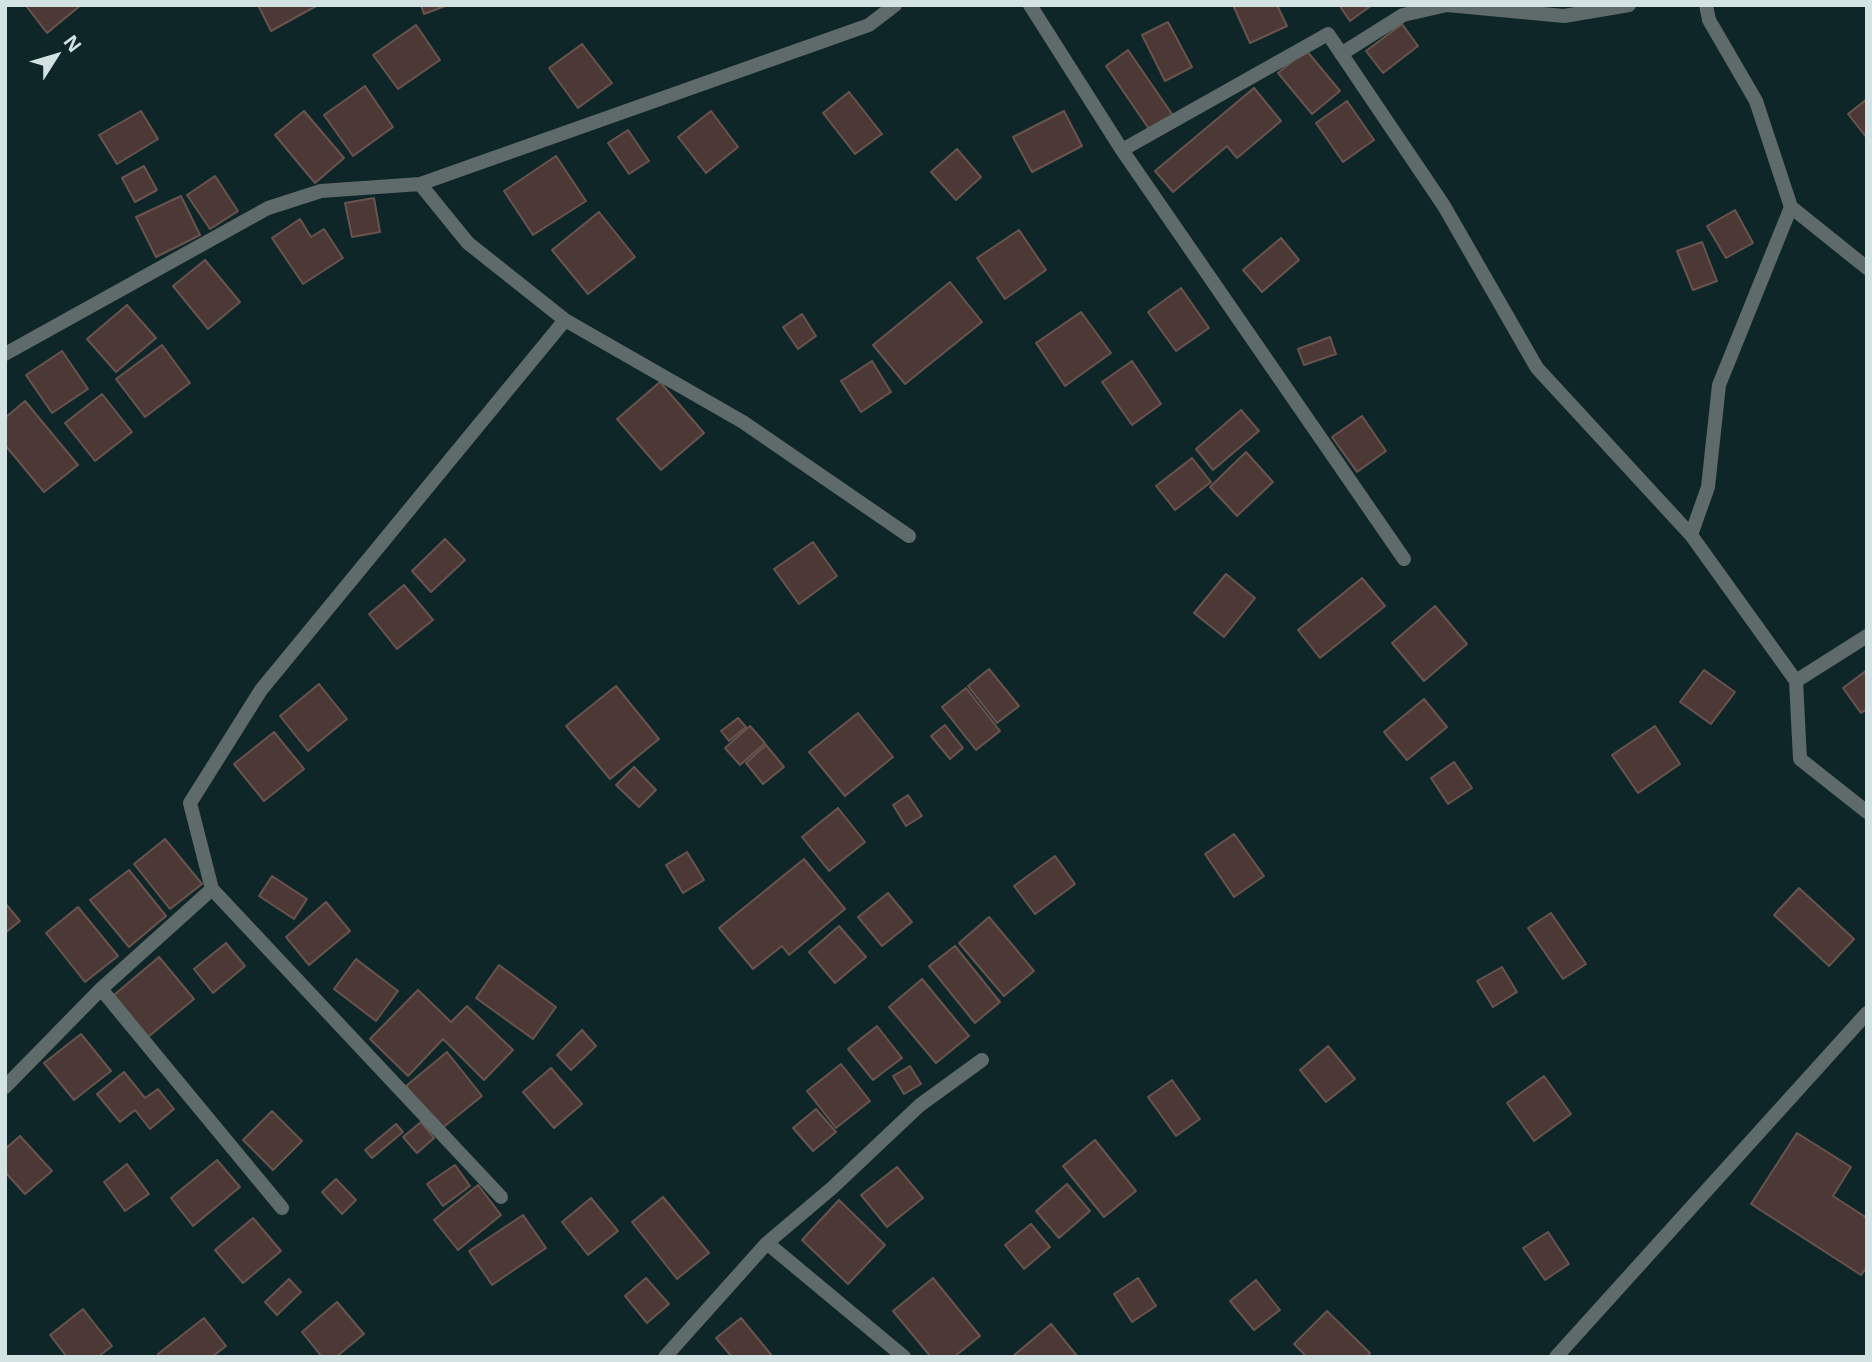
<!DOCTYPE html>
<html>
<head>
<meta charset="utf-8">
<style>
  body { margin:0 }
  #map { position:relative; width:1872px; height:1362px; overflow:hidden; background:#0e2627; font-family:"Noto Sans",sans-serif }
  canvas { display:block }
  .frame { position:absolute; inset:0; border:7px solid #d3e2e2; pointer-events:none }
  .north { position:absolute; left:21px; top:21px; width:70px; height:70px; -webkit-text-stroke:5px #0e2627; paint-order:stroke; rotate:53deg; font-size:19px; font-weight:700; line-height:28px; text-align:center; color:#d3e2e2 }
  .north::after { content:''; display:block; margin:auto; width:24px; height:32px; background:#d3e2e2; clip-path:polygon(50% 0,100% 100%,50% 72%,0 100%) }
</style>
</head>
<body>
<div id="map">
<canvas width="1872" height="1362"></canvas>
<div class="frame"></div>
<div class="north">N</div>
</div>
<script>
const ctx = document.querySelector('canvas').getContext('2d');
ctx.lineJoin = 'round';
function fillPath(path, color) {
  ctx.fillStyle = color;
  ctx.fill(path, 'evenodd');
}
function shape(rows) {
  const path = new Path2D();
  for (const r of rows) {
    path.moveTo(r[0], r[1]);
    for (let i = 2; i < r.length; i += 2) path.lineTo(r[i], r[i + 1]);
  }
  return path;
}
function strokePath(path, color, width, dash) {
  ctx.strokeStyle = color;
  ctx.lineWidth = width;
  ctx.lineCap = dash ? 'butt' : 'round';
  ctx.setLineDash(dash || []);
  ctx.stroke(path);
}
const building = shape([
  [29,5,81,5,47,33,27,7,29,5],
  [258,5,318,5,271,31,258,5],
  [421,5,448,5,424,14,421,5],
  [1233,5,1277,5,1287,26,1250,43,1233,5],
  [1339,5,1372,5,1350,21,1339,5],
  [1168,22,1192,67,1165,81,1142,35,1168,22],
  [1402,24,1418,46,1383,73,1366,51,1402,24],
  [416,25,440,60,398,89,373,55,416,25],
  [582,44,612,83,578,108,549,68,582,44],
  [1128,50,1174,117,1151,132,1106,66,1128,50],
  [1306,50,1340,91,1312,114,1278,73,1306,50],
  [365,86,393,127,353,156,324,115,365,86],
  [1254,88,1281,121,1237,158,1227,146,1173,192,1155,171,1254,88],
  [849,92,882,134,855,154,823,113,849,92],
  [1867,99,1867,138,1848,114,1867,99],
  [1347,101,1374,140,1343,162,1316,123,1347,101],
  [141,111,158,139,117,164,99,135,141,111],
  [304,111,344,158,315,183,275,135,304,111],
  [711,111,738,147,706,173,678,137,711,111],
  [1064,111,1082,146,1032,172,1013,137,1064,111],
  [628,130,649,161,629,174,608,143,628,130],
  [957,149,981,177,956,200,931,172,957,149],
  [556,156,586,201,533,235,504,191,556,156],
  [144,166,157,190,135,202,122,178,144,166],
  [215,176,238,211,210,229,187,195,215,176],
  [181,196,200,235,156,257,136,217,181,196],
  [374,198,380,232,352,237,345,203,374,198],
  [1735,210,1753,243,1726,258,1707,226,1735,210],
  [599,212,635,257,588,294,552,250,599,212],
  [300,219,311,237,324,229,343,258,303,284,272,238,300,219],
  [1019,230,1046,270,1005,299,977,258,1019,230],
  [1281,238,1299,260,1262,292,1243,270,1281,238],
  [1702,242,1717,281,1693,290,1677,251,1702,242],
  [205,260,240,302,208,329,173,286,205,260],
  [950,282,982,322,905,384,873,345,950,282],
  [1181,288,1209,328,1176,351,1148,312,1181,288],
  [127,305,156,338,116,372,87,339,127,305],
  [1081,312,1111,353,1065,386,1036,343,1081,312],
  [802,314,816,336,798,349,783,327,802,314],
  [1330,337,1336,354,1304,365,1298,349,1330,337],
  [162,345,190,383,145,417,116,379,162,345],
  [62,351,88,389,52,413,26,375,62,351],
  [872,361,891,392,861,412,841,381,872,361],
  [1132,361,1161,404,1132,425,1102,382,1132,361],
  [660,382,704,433,661,470,617,419,660,382],
  [102,394,132,432,95,461,65,423,102,394],
  [25,401,78,465,44,492,5,445,5,418,25,401],
  [1241,410,1259,431,1213,470,1196,449,1241,410],
  [1362,416,1386,451,1357,472,1332,437,1362,416],
  [1246,452,1273,482,1237,516,1210,487,1246,452],
  [1192,458,1211,482,1175,510,1156,486,1192,458],
  [445,539,465,560,431,592,412,571,445,539],
  [813,542,837,576,799,604,774,569,813,542],
  [1226,574,1255,598,1224,637,1194,613,1226,574],
  [1362,578,1385,606,1320,658,1298,630,1362,578],
  [404,585,433,620,397,649,369,614,404,585],
  [1435,606,1467,644,1424,681,1392,643,1435,606],
  [989,669,1019,706,997,723,968,686,989,669],
  [1704,670,1735,692,1711,724,1680,702,1704,670],
  [1867,670,1867,709,1861,713,1843,688,1867,670],
  [319,684,347,719,308,751,280,716,319,684],
  [616,686,659,739,610,779,566,726,616,686],
  [966,688,1000,731,976,750,942,707,966,688],
  [1424,699,1447,727,1407,760,1384,732,1424,699],
  [858,713,893,757,845,796,809,752,858,713],
  [738,718,746,727,729,741,721,731,738,718],
  [945,725,963,748,950,759,931,736,945,725],
  [750,726,765,743,740,765,725,748,750,726],
  [1655,726,1680,764,1638,793,1612,755,1655,726],
  [274,732,304,769,264,801,234,764,274,732],
  [766,745,784,767,763,784,746,763,766,745],
  [1454,762,1472,788,1448,804,1431,778,1454,762],
  [634,767,656,790,639,807,616,785,634,767],
  [908,795,922,816,906,826,893,805,908,795],
  [838,808,865,842,829,871,802,837,838,808],
  [1234,834,1264,876,1234,897,1205,854,1234,834],
  [165,839,202,884,170,909,134,864,165,839],
  [687,852,704,880,683,893,666,865,687,852],
  [1055,856,1075,884,1035,914,1014,886,1055,856],
  [804,859,845,909,789,955,782,946,753,969,719,928,804,859],
  [129,870,166,916,129,947,90,900,129,870],
  [272,876,307,899,294,919,259,896,272,876],
  [1799,888,1854,939,1829,966,1774,915,1799,888],
  [888,893,912,922,882,946,858,917,888,893],
  [326,902,350,931,309,965,286,937,326,902],
  [5,903,20,921,5,933,5,903],
  [78,907,118,956,85,982,46,933,78,907],
  [1551,913,1586,964,1563,979,1528,928,1551,913],
  [989,917,1034,971,1004,996,959,943,989,917],
  [839,926,866,957,835,983,809,952,839,926],
  [226,943,245,966,213,993,194,969,226,943],
  [955,946,1000,1002,975,1023,929,966,955,946],
  [159,957,194,999,148,1037,114,995,159,957],
  [356,959,398,991,376,1021,334,989,356,959],
  [499,965,556,1007,533,1039,476,998,499,965],
  [1502,967,1517,992,1493,1007,1477,981,1502,967],
  [922,979,969,1036,936,1063,889,1007,922,979],
  [418,990,451,1022,467,1006,513,1050,484,1080,443,1039,408,1076,370,1039,418,990],
  [877,1026,902,1058,873,1080,848,1049,877,1026],
  [582,1030,596,1046,571,1070,557,1055,582,1030],
  [81,1034,111,1071,74,1100,44,1063,81,1034],
  [1328,1046,1355,1079,1326,1102,1300,1070,1328,1046],
  [447,1052,482,1096,441,1129,406,1086,447,1052],
  [841,1064,870,1101,836,1128,807,1091,841,1064],
  [910,1066,921,1084,904,1094,893,1076,910,1066],
  [551,1068,582,1104,554,1128,523,1092,551,1068],
  [124,1072,145,1098,158,1089,174,1109,150,1129,135,1110,120,1122,97,1094,124,1072],
  [1544,1076,1571,1114,1534,1141,1507,1103,1544,1076],
  [1172,1080,1200,1119,1176,1136,1148,1097,1172,1080],
  [816,1109,836,1132,813,1151,793,1128,816,1109],
  [272,1111,302,1141,273,1170,243,1140,272,1111],
  [421,1122,434,1138,417,1153,403,1137,421,1122],
  [396,1124,403,1132,372,1158,365,1150,396,1124],
  [1797,1133,1851,1167,1833,1196,1867,1218,1867,1267,1861,1275,1751,1204,1797,1133],
  [20,1136,52,1171,25,1194,5,1172,5,1149,20,1136],
  [1095,1140,1136,1191,1104,1217,1063,1166,1095,1140],
  [217,1160,240,1187,193,1226,171,1198,217,1160],
  [127,1164,149,1194,125,1211,104,1182,127,1164],
  [455,1165,470,1186,443,1206,427,1184,455,1165],
  [897,1167,923,1198,887,1227,861,1195,897,1167],
  [336,1179,356,1200,342,1214,322,1192,336,1179],
  [1067,1184,1090,1211,1059,1238,1036,1211,1067,1184],
  [478,1185,501,1215,458,1250,434,1220,478,1185],
  [663,1197,709,1253,677,1279,632,1222,663,1197],
  [591,1198,618,1231,588,1255,562,1222,591,1198],
  [839,1200,885,1245,848,1284,802,1240,839,1200],
  [523,1215,546,1248,492,1285,469,1251,523,1215],
  [253,1218,281,1251,243,1283,215,1250,253,1218],
  [1031,1224,1050,1247,1024,1269,1005,1245,1031,1224],
  [1548,1232,1569,1264,1545,1280,1523,1248,1548,1232],
  [646,1278,669,1304,647,1323,625,1296,646,1278],
  [933,1278,980,1336,954,1357,931,1357,893,1311,933,1278],
  [1138,1278,1156,1306,1132,1322,1114,1294,1138,1278],
  [289,1279,301,1292,277,1315,265,1302,289,1279],
  [1256,1280,1280,1310,1254,1330,1230,1301,1256,1280],
  [337,1302,364,1334,336,1357,322,1357,302,1332,337,1302],
  [83,1309,112,1346,98,1357,67,1357,50,1335,83,1309],
  [1327,1311,1370,1353,1366,1357,1307,1357,1294,1344,1327,1311],
  [204,1318,226,1346,212,1357,160,1357,158,1354,204,1318],
  [741,1318,773,1357,732,1357,716,1338,741,1318],
  [1051,1324,1078,1357,1012,1357,1051,1324]
]);
fillPath(building, '#4c3834');
strokePath(building, '#69534e', 2);
strokePath(shape([
  [1030,5,1122,150,1404,559],
  [1706,5,1709,20,1756,101,1791,207,1867,268],
  [1341,54,1403,15,1447,5,1564,16,1629,5],
  [1122,150,1328,34,1444,206,1537,368,1691,535,1796,681,1800,759,1867,812],
  [420,184,468,243,565,320,743,422,909,536],
  [5,354,268,208,321,191,420,184,869,25,895,5],
  [1691,535,1708,487,1719,385,1791,207],
  [1796,681,1867,636],
  [101,989,282,1208],
  [5,1087,101,989,212,889],
  [501,1197,212,889,190,803,261,690,565,320],
  [767,1243,904,1357],
  [665,1357,767,1243,832,1188,920,1105,982,1060],
  [1556,1357,1867,1013]
]), '#5f6a6a', 14);
</script>
</body>
</html>
